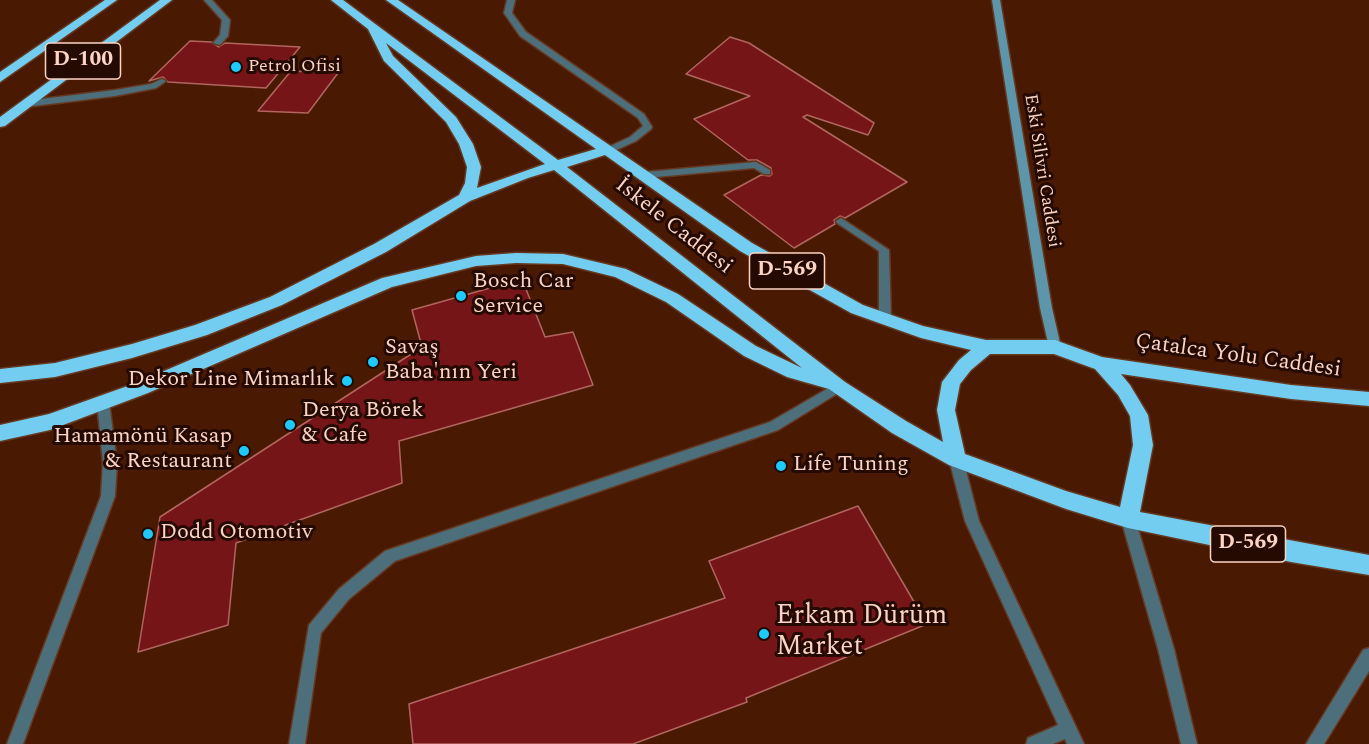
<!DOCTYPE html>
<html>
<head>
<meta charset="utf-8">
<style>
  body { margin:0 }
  canvas { display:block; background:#491a01 }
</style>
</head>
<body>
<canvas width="1369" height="744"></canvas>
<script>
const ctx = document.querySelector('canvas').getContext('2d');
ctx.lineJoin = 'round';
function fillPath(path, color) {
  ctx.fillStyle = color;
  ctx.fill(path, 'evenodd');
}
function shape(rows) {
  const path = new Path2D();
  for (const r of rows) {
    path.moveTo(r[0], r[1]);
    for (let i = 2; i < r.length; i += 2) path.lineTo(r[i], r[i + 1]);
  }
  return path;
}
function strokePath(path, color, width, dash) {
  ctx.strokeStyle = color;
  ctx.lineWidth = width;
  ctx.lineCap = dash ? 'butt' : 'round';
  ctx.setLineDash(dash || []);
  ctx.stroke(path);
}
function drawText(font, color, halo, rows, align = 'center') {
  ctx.font = font + ' Spectral,serif';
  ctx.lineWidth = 6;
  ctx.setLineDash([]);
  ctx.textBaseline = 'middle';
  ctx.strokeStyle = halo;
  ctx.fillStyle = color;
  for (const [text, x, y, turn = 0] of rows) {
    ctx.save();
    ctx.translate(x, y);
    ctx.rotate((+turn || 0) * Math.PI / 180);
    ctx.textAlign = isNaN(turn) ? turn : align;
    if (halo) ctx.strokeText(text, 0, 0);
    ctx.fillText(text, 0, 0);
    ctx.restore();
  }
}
const building = shape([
  [730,37,749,43,874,123,868,135,807,115,803,117,907,182,845,218,840,216,834,220,835,224,794,248,724,195,761,175,770,176,772,174,771,168,757,160,748,160,694,119,750,96,686,74,730,37],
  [190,41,211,42,219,47,225,43,300,47,266,88,168,82,163,77,149,81,190,41],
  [291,71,338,73,308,113,258,111,291,71],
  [522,279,545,337,573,332,593,385,399,441,402,483,236,543,228,625,138,652,160,517,422,347,412,310,522,279],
  [858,506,927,624,746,698,747,702,633,744,413,744,409,704,725,598,709,561,858,506]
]);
fillPath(building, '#761517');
strokePath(building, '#b1655f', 1.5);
const lane = shape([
  [204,0,212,0,230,20,228,36,220,45,213,43,220,35,222,20,204,0],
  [162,79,166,81,156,88,115,96,25,107,21,104,25,101,115,90,151,84,162,79],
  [756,162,770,170,770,174,764,174,754,168,645,178,640,175,645,172,756,162],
  [841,218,889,250,891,320,889,323,881,323,879,320,879,251,837,223,836,221,841,218]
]);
const street = shape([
  [507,0,515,0,512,13,526,32,644,114,652,127,651,129,636,141,612,152,606,152,606,148,630,137,643,126,638,118,520,36,504,13,507,0],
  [839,382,843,384,845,387,843,390,778,430,395,561,349,599,321,633,305,744,289,744,309,625,339,589,385,551,770,422,839,382],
  [103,397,107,398,109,402,117,463,115,496,23,744,7,744,101,496,103,463,97,402,99,398,103,397],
  [956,453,961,455,963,459,979,521,1084,744,1067,744,1065,739,1053,744,1026,744,1028,738,1058,725,965,521,949,459,951,455,956,453],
  [1128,513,1133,515,1135,519,1174,649,1197,744,1181,744,1158,649,1121,519,1123,515,1128,513],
  [1369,648,1369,671,1324,744,1306,744,1363,650,1369,648]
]);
const secondary = shape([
  [992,0,1000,0,1052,308,1061,347,1055,351,1049,347,1040,308,992,0]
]);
const highway = shape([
  [105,0,117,0,0,82,0,72,105,0],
  [160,0,172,0,5,126,0,127,0,117,160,0],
  [331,0,343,0,558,160,596,149,386,0,398,0,752,243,863,305,923,326,986,340,1055,340,1102,357,1291,385,1369,392,1369,406,1291,399,1121,374,1130,385,1148,415,1153,445,1140,512,1369,555,1369,575,1291,562,1128,528,1066,509,949,465,892,433,829,389,787,377,744,356,666,302,615,277,563,264,516,263,476,266,392,287,148,393,50,430,0,441,0,425,49,414,136,383,382,278,476,256,516,253,563,254,626,269,678,294,756,346,802,368,554,170,528,178,470,201,386,252,282,305,207,335,132,358,55,377,0,383,0,369,55,363,132,344,195,325,270,297,374,244,459,195,465,183,467,167,459,144,446,122,384,61,368,29,331,0],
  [386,43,545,164,477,188,481,167,473,144,456,117,393,56,386,43],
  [605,155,740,251,851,313,921,338,971,350,959,360,942,382,937,410,943,442,906,421,845,382,567,167,605,155],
  [990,354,1054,354,1095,369,1118,395,1130,416,1133,445,1120,507,1066,491,965,454,955,410,960,384,971,370,990,354]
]);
strokePath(lane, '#653820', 3);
strokePath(street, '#653820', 3);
strokePath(secondary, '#653820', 3);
strokePath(highway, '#653820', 3);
fillPath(lane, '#4d6f7c');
fillPath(street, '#4d6f7c');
fillPath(secondary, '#5d95ab');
fillPath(highway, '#73cdf0');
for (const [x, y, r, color] of [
  [236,67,6,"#1ec9fd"],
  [461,296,6,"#1ec9fd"],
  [373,362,6,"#1ec9fd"],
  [347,381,6,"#1ec9fd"],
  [290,425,6,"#1ec9fd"],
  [244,451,6,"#1ec9fd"],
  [781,466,6,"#1ec9fd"],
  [148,534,6,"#1ec9fd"],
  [764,634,6,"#1ec9fd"]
]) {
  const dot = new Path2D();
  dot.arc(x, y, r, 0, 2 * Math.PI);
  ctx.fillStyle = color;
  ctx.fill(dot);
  strokePath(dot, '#240a01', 2);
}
drawText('18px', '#fbd4c3', '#240a01', [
  ["Petrol Ofisi",248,67]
], 'left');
drawText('18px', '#fbd4c3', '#240a01', [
  ["Eski Silivri Caddesi",1041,171,81]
]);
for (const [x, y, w] of [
  [83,61,75],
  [787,271,75],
  [1248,544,75]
]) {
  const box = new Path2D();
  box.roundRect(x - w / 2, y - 18, w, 36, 4.5);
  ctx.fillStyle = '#240a01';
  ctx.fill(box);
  strokePath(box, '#fbd4c3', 1.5);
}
drawText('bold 21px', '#fbd4c3', null, [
  ["D-100",83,61],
  ["D-569",787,271],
  ["D-569",1248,544]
]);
drawText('22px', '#fbd4c3', '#240a01', [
  ["İskele Caddesi",673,227,38],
  ["Çatalca Yolu Caddesi",1238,357,8]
]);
drawText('22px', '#fbd4c3', '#240a01', [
  ["Bosch Car",473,283],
  ["Service",473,308],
  ["Savaş",385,349],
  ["Baba'nın Yeri",385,374],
  ["Dekor Line Mimarlık",335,381,"right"],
  ["Derya Börek",302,412],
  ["& Cafe",302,437],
  ["Hamamönü Kasap",232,438,"right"],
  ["& Restaurant",232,463,"right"],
  ["Life Tuning",793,466],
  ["Dodd Otomotiv",160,534]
], 'left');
drawText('27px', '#fbd4c3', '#240a01', [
  ["Erkam Dürüm",776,618],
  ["Market",776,649]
], 'left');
</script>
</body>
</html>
